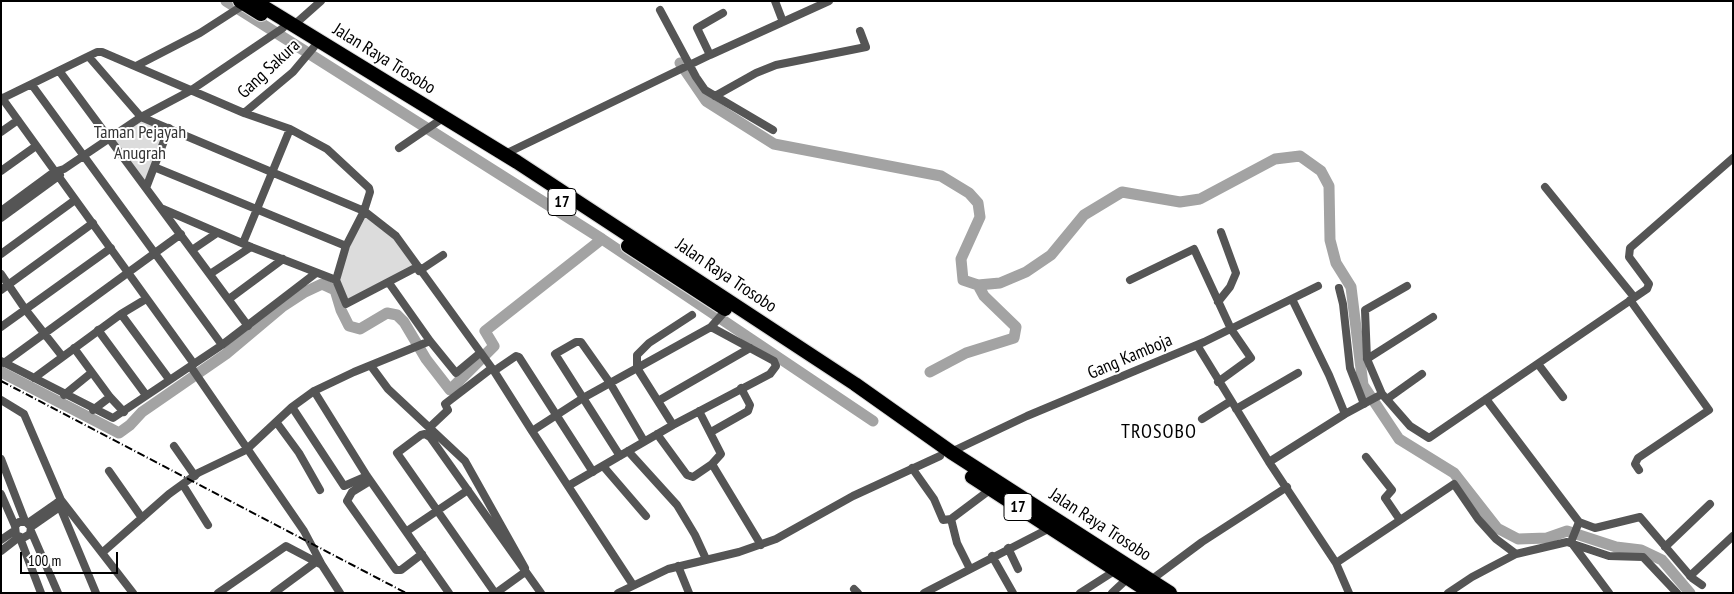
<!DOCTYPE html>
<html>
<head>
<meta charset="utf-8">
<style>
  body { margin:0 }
  #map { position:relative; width:1734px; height:594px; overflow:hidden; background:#fff; font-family:"PT Sans Narrow",sans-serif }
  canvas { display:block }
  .frame { position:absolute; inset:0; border:2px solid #000; pointer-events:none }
  .scale { position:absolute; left:20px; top:552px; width:98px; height:22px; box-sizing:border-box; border:2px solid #000; border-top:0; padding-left:6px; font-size:15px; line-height:18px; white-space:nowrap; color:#000; -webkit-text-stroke:4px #fff; paint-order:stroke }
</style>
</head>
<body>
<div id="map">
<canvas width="1734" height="594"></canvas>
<div class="frame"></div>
<div class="scale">100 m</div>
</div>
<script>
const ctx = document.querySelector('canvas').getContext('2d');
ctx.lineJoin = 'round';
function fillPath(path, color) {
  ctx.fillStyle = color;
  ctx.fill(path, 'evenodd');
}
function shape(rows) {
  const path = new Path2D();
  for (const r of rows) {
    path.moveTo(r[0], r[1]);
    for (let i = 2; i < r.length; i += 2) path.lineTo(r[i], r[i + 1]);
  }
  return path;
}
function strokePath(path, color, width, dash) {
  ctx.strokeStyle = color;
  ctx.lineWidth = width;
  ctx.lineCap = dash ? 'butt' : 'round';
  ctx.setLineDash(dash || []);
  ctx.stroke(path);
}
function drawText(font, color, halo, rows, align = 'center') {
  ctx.font = font + ' "PT Sans Narrow",sans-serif';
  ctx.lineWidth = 4;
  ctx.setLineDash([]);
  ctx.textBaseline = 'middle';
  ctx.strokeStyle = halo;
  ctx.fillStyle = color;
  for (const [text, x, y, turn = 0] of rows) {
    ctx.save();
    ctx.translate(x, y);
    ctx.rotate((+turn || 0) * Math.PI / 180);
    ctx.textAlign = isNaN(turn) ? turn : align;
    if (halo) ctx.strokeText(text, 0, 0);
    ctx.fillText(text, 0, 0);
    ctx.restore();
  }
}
fillPath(shape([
  [141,117,169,128,146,188,110,139],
  [364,213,401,242,416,267,346,303,337,279]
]), '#dcdcdc');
strokePath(shape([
  [226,1,602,239,873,421],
  [680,63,706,101,774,144,941,176,969,193,978,203,980,217,961,259,963,280,978,285,1000,283,1026,272,1051,255,1084,215,1122,192,1180,202,1200,199,1275,159,1300,156,1321,171,1329,186,1330,240,1336,263,1351,287,1363,385,1399,439,1454,473,1497,528,1518,539,1547,538,1567,531,1616,547,1641,550,1662,560,1690,593],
  [1,372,119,433,130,425,142,412,226,354,282,307,305,292,322,284,335,290,341,310,349,326,360,329,387,313,397,315,404,322,426,359,450,390,494,346,485,331,602,239],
  [930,372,966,353,1014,338,1016,327,984,296,978,285]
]), '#a3a3a3', 11);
const highway = shape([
  [240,1,261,14],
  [254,1,517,162,855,384,951,452,1170,593],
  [628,246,725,309],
  [972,477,1151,593]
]);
strokePath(highway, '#dbdbdb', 16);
strokePath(shape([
  [775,1,783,22],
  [660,10,696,77,705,90,773,130],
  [294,25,321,1],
  [710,55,697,28,723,13],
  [89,57,141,117,364,211,396,236,494,371,532,431,583,398,711,327,726,310],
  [136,66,200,33,245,4],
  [60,72,248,326],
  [32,85,222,345],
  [715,96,756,73,776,65,866,47,860,31],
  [2,98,194,364],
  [1,99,97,52,102,52,244,113,290,129,327,149,369,188,370,192,364,211,346,246,336,280,346,304,417,267],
  [244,113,293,72,314,47],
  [1,132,18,120],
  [399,148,443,118],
  [505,154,710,55,829,1],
  [154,167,346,246],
  [1,171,36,146],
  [1545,187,1634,297],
  [146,188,169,128],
  [163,209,251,247,336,280],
  [1,211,54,172,64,169,141,117,190,91,283,28],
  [1,218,60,175],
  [243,243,290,129],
  [192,250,217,233],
  [1,254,75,200],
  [419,271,443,255],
  [1,274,25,309,62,356],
  [210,274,251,247],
  [1130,280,1194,249,1231,329,1251,358,1218,382],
  [389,283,430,341,456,373,480,353],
  [1407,286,1365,310,1367,359,1382,394,1410,426,1429,438,1647,289,1649,284,1629,257,1630,248,1733,158],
  [1339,288,1343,304,1350,368,1364,404],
  [1,290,93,223],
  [229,299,283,259],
  [1292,299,1329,375,1345,414],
  [1630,300,1709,410,1638,458,1635,464,1639,470],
  [1218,302,1230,287,1236,273,1221,232],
  [121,314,169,379],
  [1,327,111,248],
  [98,330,146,395],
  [1197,345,1269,462,1336,563,1349,593],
  [74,348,110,397,124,412],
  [1367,359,1433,317],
  [1,361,113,418,222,345,316,273],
  [4,363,181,234],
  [1538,364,1563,397],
  [371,366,388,389,465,461,525,568],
  [191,367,304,531,322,565],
  [494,371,516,356,519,357,593,472],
  [34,378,121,314,146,299],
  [314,391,367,476,449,593],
  [64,395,91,373],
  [1387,399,1422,374],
  [1486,399,1579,522,1595,528,1640,517,1692,578,1702,585],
  [1,400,24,414,61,500,133,593],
  [658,401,750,348],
  [292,407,344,486,367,476],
  [1236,409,1298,373],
  [93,410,110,397],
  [1202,419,1231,401],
  [277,423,299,453,320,490],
  [673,425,637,368,637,355,649,343,692,315],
  [430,427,448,410,445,404,492,368],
  [532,431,568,486,673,425,770,374,776,366,774,361,711,327],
  [711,432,748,411,750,405,741,388],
  [657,434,687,475,693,477,712,464,721,454,699,411],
  [174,446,195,476],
  [628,451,677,505,695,535,706,559],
  [951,452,1027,416,1204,342,1318,286],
  [620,456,555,354,576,342,581,342,610,383,644,441],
  [1366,457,1392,490,1385,498,1400,520],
  [1,459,25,521],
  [1269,462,1345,414,1382,394],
  [712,464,761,545],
  [603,466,646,516],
  [912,468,934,499,943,520,951,519],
  [109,471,142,518],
  [370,481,352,492,347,501,396,570,401,570,422,554],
  [183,485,208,525],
  [568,486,633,585],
  [1,494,15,526,16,535,23,538,30,534,31,527,26,522,19,522,15,526],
  [58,502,96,593],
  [1579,522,1571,542,1609,593],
  [28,523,61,500],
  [31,527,64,504],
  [31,531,58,593],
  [407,531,468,490],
  [20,538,41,593],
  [1,540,14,531],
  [1665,547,1710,504],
  [1008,548,1018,569],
  [1,551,19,537],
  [103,552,169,494,198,473,246,450,292,407,314,391,354,372,430,341],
  [992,556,1013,593],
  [1336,563,1454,484,1478,519,1496,539,1516,554],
  [678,566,689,593],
  [970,569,957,543,951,519,991,489],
  [1690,576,1733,536],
  [1151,580,1202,542,1287,487],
  [854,589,858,593],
  [218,593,286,546,322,565,340,593],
  [274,593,316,562],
  [495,593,397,453,421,435,425,434,430,437,541,593],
  [496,593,525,572],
  [618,593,668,569,739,552,776,539,853,496,940,456],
  [924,593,1050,528],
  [1080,593,1116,570],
  [1112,593,1128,578],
  [1448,593,1472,577,1516,554,1567,542,1609,556,1643,557,1677,593]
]), '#555', 8);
strokePath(highway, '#000', 14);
strokePath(shape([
  [1,381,406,593]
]), '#000', 2, [8, 2.5, 1, 2.5]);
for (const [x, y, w] of [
  [562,202,28],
  [1018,507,28]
]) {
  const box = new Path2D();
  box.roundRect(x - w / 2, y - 13.5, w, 27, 4);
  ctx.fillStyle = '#fff';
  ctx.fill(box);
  strokePath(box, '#000', 1);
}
drawText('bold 16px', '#000', null, [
  ["17",562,202],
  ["17",1018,507]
]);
drawText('18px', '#000', '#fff', [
  ["Jalan Raya Trosobo",384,59,32],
  ["Gang Sakura",269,69,-43],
  ["Jalan Raya Trosobo",726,276,34],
  ["Gang Kamboja",1130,357,-23],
  ["Jalan Raya Trosobo",1100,525,33]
]);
drawText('18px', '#333', '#fff', [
  ["Taman Pejayah",140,133],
  ["Anugrah",140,154]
]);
ctx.letterSpacing = '1px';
drawText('20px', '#000', '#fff', [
  ["TROSOBO",1159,432]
]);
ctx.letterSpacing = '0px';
</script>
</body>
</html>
